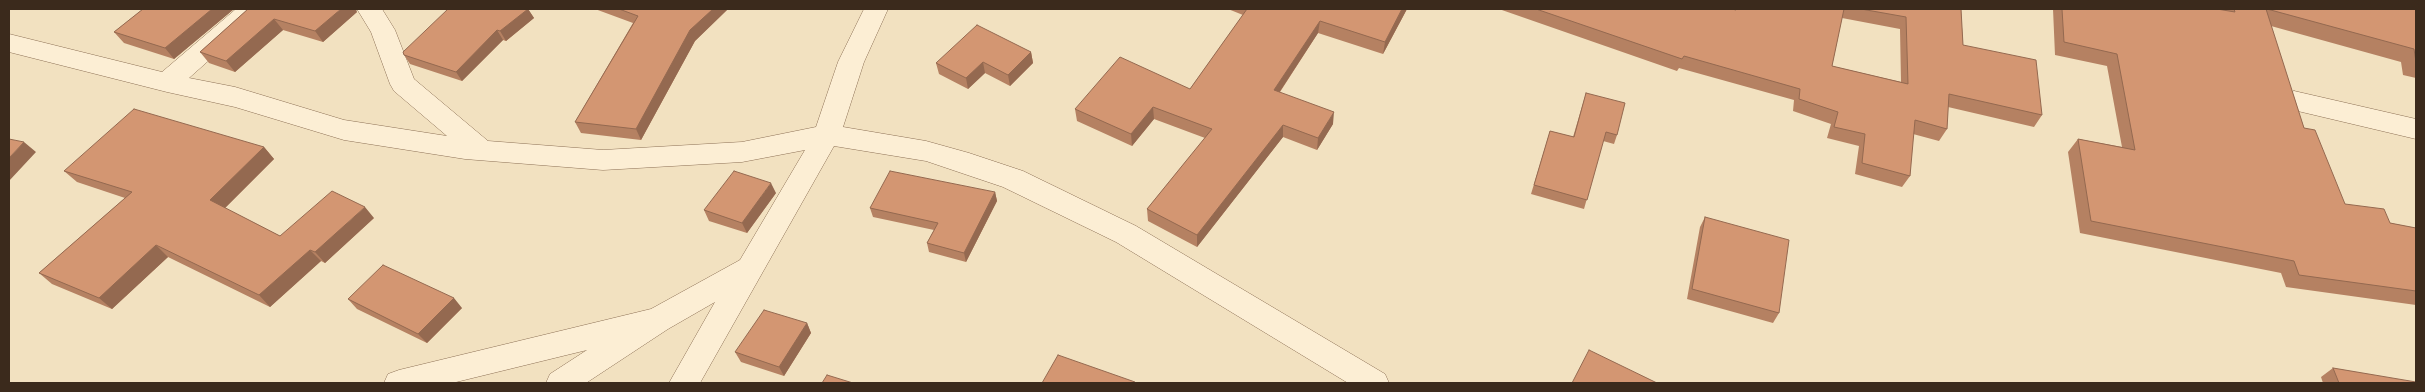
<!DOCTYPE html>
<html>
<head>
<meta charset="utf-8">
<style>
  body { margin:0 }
  #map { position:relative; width:2425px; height:392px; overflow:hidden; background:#f2e1c0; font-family:"Zilla Slab",serif }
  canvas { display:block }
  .frame { position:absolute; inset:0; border:10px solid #3b2a1c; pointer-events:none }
</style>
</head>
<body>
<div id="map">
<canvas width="2425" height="392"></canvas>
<div class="frame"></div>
</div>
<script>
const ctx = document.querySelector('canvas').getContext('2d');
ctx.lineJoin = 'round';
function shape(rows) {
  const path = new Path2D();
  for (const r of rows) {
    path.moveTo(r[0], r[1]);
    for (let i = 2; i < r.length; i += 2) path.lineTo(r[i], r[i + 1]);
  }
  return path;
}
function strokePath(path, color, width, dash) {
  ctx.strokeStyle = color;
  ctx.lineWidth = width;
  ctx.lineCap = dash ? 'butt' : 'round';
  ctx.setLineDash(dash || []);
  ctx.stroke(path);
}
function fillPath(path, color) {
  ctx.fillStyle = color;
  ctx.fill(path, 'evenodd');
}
const minor = shape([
  [236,9,263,9,260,15,189,78,235,87,344,120,447,136,394,91,390,84,371,32,357,9,382,9,395,30,414,79,488,141,603,150,742,142,816,127,838,62,864,9,888,9,864,62,843,127,926,141,969,153,1023,171,1136,226,1385,374,1389,383,1348,383,1116,242,1003,187,926,161,834,146,700,383,669,383,715,302,668,329,586,383,546,383,550,374,587,350,452,383,384,383,388,374,399,370,651,309,740,260,805,150,742,162,603,170,465,159,344,140,235,107,167,92,9,52,9,34,162,72,236,9],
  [2294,91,2416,119,2416,139,2285,108,2281,101,2285,94,2294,91]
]);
strokePath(minor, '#8d7156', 1);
fillPath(minor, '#fceed4');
fillPath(shape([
  [143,9,234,9,174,59,124,43,114,32],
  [248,9,357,12,323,42,283,30,235,72,209,63,200,52],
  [528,9,534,18,506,41,503,40,462,81,410,64,404,55],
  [595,9,728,9,695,41,641,140,581,133,575,122,633,23],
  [1228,9,1407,9,1383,54,1318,33,1280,92,1333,124,1317,150,1283,137,1197,247,1148,221,1147,209,1205,138,1154,119,1132,146,1077,121,1075,109,1190,89,1243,15],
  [1499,9,1961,9,1963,45,2042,115,2034,127,1948,107,1947,129,1939,141,1913,134,1910,176,1902,187,1855,174,1859,146,1827,138,1831,124,1793,111,1794,100,1679,68,1677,71],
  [1842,18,1900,29,1901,82,1832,66],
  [2053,9,2416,9,2416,78,2403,75,2401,62,2271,26,2304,128,2345,204,2390,223,2416,228,2416,305,2286,287,2281,273,2080,233,2068,152,2078,139,2122,147,2107,66,2055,55],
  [1031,52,1033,63,1010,86,985,73,968,89,939,74,936,63],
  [1586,93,1617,135,1614,144,1603,141,1584,209,1531,194,1550,131,1573,137],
  [264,147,274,159,225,208,280,236,374,218,325,263,321,261,270,307,168,257,112,309,52,284,39,273,125,198,77,182,64,171],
  [995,192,997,201,966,262,929,252,927,243,934,230,873,217,870,208],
  [776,193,747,233,709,221,704,210],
  [1705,217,1779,313,1773,323,1687,299,1700,227],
  [348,299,462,308,427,343,357,309],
  [807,323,811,333,784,376,741,362,735,352],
  [2333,368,2416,383,2323,383,2321,377]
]), '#b58162');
fillPath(shape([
  [212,9,234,9,174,59,165,48],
  [341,9,356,9,357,12,323,42,315,31],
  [528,9,534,18,506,41,500,31],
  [713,9,728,9,695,41,641,140,636,129,690,30],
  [1402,9,1407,9,1383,54,1385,42],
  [274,19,283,30,235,72,226,61],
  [1320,21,1318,33,1273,102,1274,90],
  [497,30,503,40,462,81,456,72],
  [1031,52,1033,63,1010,86,1008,75],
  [983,62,985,73,968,89,966,78],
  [1153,107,1154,119,1132,146,1131,134],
  [1334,112,1333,124,1317,150,1318,138],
  [1283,125,1283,137,1197,247,1197,235],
  [24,142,36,152,9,181,9,158],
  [264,147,274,159,221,212,210,200],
  [771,183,776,193,747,233,742,223],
  [995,192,997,201,966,262,964,253],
  [365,207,374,218,325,263,315,252],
  [156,245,168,257,112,309,99,298],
  [310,250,321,261,270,307,259,295],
  [454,298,462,308,427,343,418,334],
  [807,323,811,333,784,376,779,367]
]), '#946950');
const building = shape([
  [143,9,212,9,165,48,114,32,143,9],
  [248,9,341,9,315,31,274,19,226,61,200,52,248,9],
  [448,9,528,9,500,31,497,30,456,72,404,55,403,52,448,9],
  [619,9,713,9,690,30,636,129,575,122,638,16,619,9],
  [1247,9,1402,9,1385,42,1320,21,1274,90,1334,112,1318,138,1283,125,1197,235,1147,209,1212,129,1153,107,1131,134,1075,109,1120,57,1190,89,1247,9],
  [1536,9,1732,9,1736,10,1736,9,1844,9,1832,66,1908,84,1906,17,1861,9,1961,9,1963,45,2036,60,2042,115,1949,94,1947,129,1915,120,1910,176,1862,163,1865,134,1834,127,1838,112,1799,99,1800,89,1684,56,1682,59,1536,9],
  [2062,9,2217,9,2235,12,2234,9,2266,9,2304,128,2315,130,2345,204,2384,209,2390,223,2416,228,2416,291,2299,275,2294,261,2091,221,2078,139,2135,150,2117,54,2064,42,2062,9],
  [2267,9,2416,9,2416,62,2414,49,2267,9],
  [977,25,1031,52,1008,75,983,62,966,78,936,63,977,25],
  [1586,93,1625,103,1617,135,1606,132,1587,200,1534,185,1550,131,1574,137,1586,93],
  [134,109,264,147,210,200,280,236,332,191,365,207,315,252,310,250,259,295,156,245,99,298,39,273,132,192,64,171,134,109],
  [9,139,24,142,9,158,9,139],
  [734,171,771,183,742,223,704,210,734,171],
  [890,171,995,192,964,253,927,243,938,223,870,208,890,171],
  [1705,217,1789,240,1779,313,1692,289,1705,217],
  [383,265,454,298,418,334,348,299,383,265],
  [764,310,807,323,779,367,735,352,764,310],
  [1589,350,1657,383,1572,383,1589,350],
  [1058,355,1135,382,1134,383,1042,383,1058,355],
  [2333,368,2416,382,2416,383,2339,383,2333,368],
  [827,375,853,383,822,383,827,375]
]);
fillPath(building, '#d39672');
strokePath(building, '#946950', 1);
</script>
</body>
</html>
